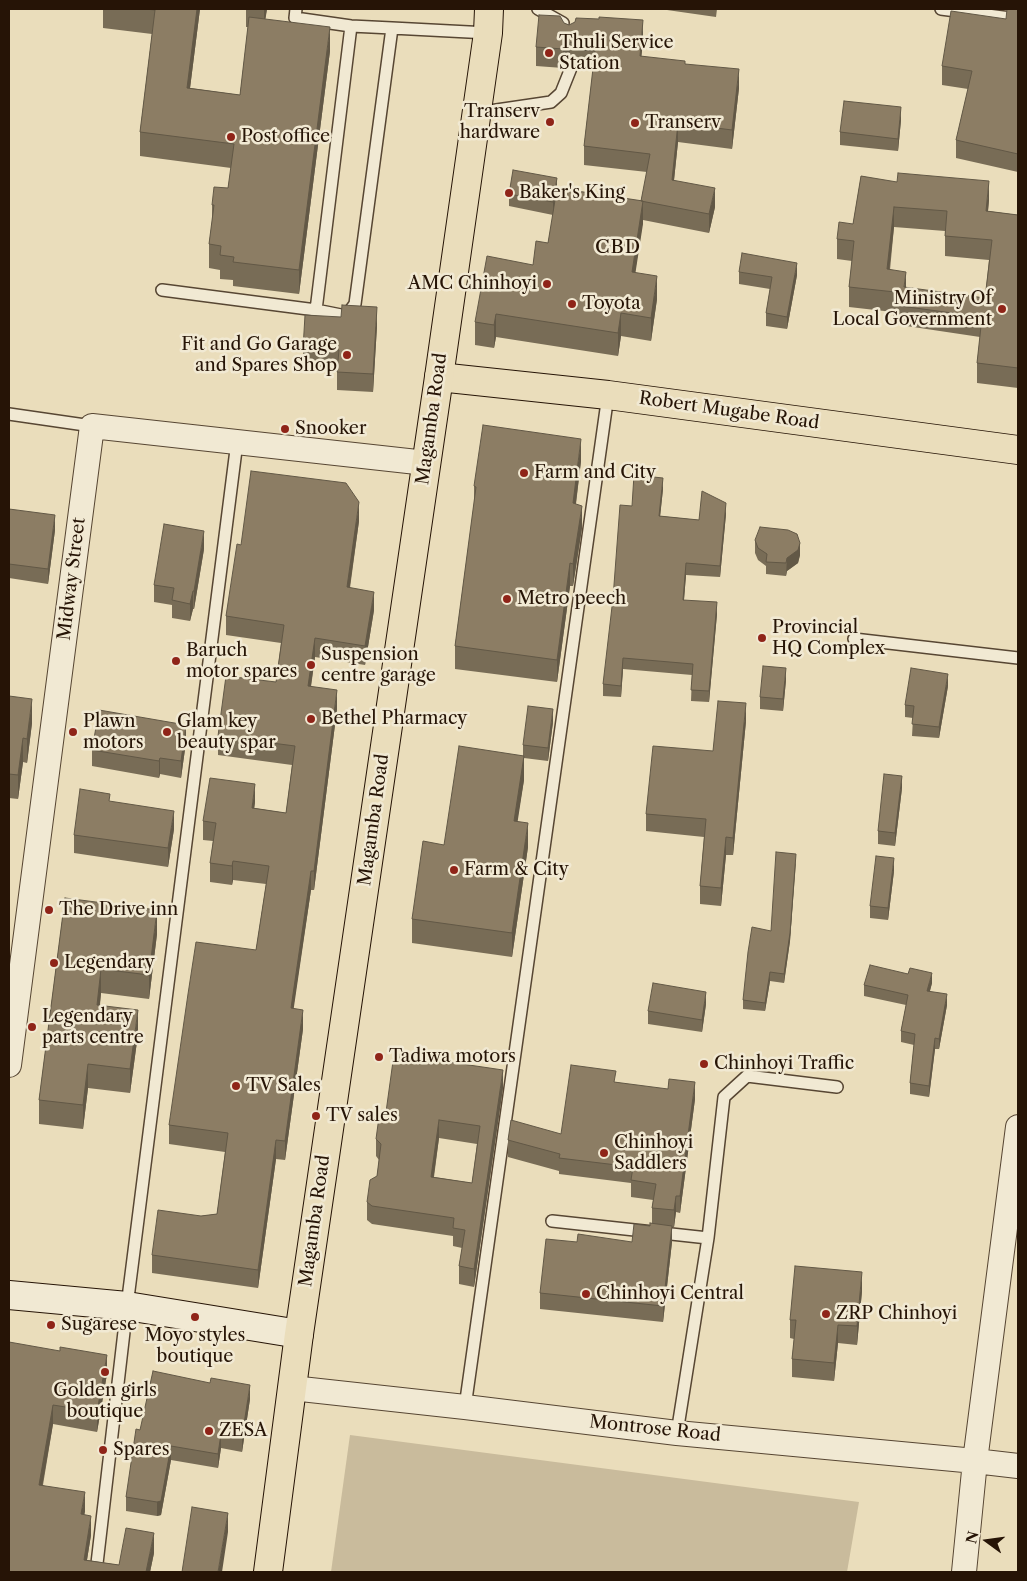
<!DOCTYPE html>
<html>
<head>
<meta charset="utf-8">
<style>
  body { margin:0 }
  #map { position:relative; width:1027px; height:1581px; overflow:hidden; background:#eaddbb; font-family:"Libre Caslon Text",serif }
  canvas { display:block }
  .frame { position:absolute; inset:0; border:10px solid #261406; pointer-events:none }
  .north { position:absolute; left:962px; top:1516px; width:50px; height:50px; -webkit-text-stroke:4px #f1e9d3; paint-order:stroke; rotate:284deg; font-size:14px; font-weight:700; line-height:20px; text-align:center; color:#261406 }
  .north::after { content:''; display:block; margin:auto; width:18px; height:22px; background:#261406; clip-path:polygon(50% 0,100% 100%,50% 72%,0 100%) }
</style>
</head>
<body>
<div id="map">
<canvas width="1027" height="1581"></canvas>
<div class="frame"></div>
<div class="north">N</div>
</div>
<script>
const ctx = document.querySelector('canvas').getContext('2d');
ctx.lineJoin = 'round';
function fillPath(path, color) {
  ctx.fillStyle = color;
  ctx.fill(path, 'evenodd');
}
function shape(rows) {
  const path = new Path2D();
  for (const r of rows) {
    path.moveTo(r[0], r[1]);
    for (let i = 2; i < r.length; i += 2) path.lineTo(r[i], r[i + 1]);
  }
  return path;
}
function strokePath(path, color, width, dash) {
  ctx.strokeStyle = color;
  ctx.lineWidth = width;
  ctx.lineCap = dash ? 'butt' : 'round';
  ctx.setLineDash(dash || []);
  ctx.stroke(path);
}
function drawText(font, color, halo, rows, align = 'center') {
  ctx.font = font + ' "Libre Caslon Text",serif';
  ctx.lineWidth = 5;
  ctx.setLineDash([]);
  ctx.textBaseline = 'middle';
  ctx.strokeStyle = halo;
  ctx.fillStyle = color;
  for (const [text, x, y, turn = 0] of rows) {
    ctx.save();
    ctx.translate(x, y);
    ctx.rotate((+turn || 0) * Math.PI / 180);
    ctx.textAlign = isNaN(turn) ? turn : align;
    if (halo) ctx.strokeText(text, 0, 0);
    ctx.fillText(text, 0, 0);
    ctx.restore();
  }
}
fillPath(shape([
  [350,1435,859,1502,847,1572,331,1572]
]), '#c9bb9c');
const lane = shape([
  [296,9,295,18,351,26,392,28],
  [538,9,563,23],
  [941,9,1018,19],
  [476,113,551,102,561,93,571,68],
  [162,290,316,310,346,316,355,304,392,28,488,33],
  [316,310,351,26],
  [9,414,92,426],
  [854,639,1018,658],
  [552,1221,708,1238],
  [465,1407,608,395],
  [677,1433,708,1238,724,1097,747,1076,837,1087],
  [96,1572,127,1306,237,442]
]);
const street = shape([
  [9,1065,92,426,426,463],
  [292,1388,465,1407,677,1433,975,1461,1018,1466],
  [964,1572,975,1461,1018,1127]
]);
const secondary = shape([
  [9,1295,127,1306,299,1334]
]);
const primary = shape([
  [439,377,608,395,1018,450]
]);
const highway = shape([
  [268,1572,299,1334,439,377,488,33,489,9]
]);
strokePath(lane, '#574633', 14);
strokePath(street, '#574633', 26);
strokePath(secondary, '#261406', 30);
strokePath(primary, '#261406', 30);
strokePath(highway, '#261406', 30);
strokePath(lane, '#f1e9d3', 11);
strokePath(street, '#f1e9d3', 24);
strokePath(secondary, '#f1e9d3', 28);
strokePath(primary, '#eaddbb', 28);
strokePath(highway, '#eaddbb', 28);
fillPath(shape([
  [103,9,200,9,190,88,240,95,248,27,246,27,246,9,267,9,265,19,330,51,299,294,233,286,233,280,220,279,220,270,209,268,209,244,212,222,212,205,228,188,231,168,140,156,140,132,152,34,103,28],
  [660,9,717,9,716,17],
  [1018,9,1018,172,956,158,956,140,968,89,942,85,942,66,1006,19],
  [564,23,569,25,643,39,641,56,685,64,739,88,732,149,678,142,674,180,715,207,709,233,643,220,635,272,657,299,651,341,621,336,618,356,496,337,494,348,475,345,475,322,533,265,548,243,553,215,509,206,509,194,557,188,641,201,647,172,584,165,584,146,593,70,578,69,577,63,570,61,566,62,563,68,536,66,536,47],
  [901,120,898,151,840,145,840,132],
  [861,176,989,200,988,211,1018,215,1018,388,977,383,977,363,980,337,893,324,893,312,849,307,849,287,852,261,837,259,837,239,853,224],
  [894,227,945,231,945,256,989,260,985,298,906,288,890,270],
  [739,272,797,275,787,329,766,326,766,313,770,289,739,284],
  [377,326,373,392,337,390,337,369,303,367,303,349],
  [581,461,576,504,582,528,573,586,570,586,557,682,455,669,455,646,474,504,474,486],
  [663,489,660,516,699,520,726,514,720,577,686,575,684,600,717,614,709,702,691,701,692,675,623,669,621,697,603,696,603,684,632,506],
  [9,509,55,530,48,584,9,578],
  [359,521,350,588,374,610,365,665,315,657,311,687,337,709,314,890,311,890,293,1009,303,1029,285,1160,276,1159,258,1288,152,1273,152,1255,201,1216,217,1214,225,1152,169,1144,169,1125,256,950,266,884,233,880,232,885,210,882,210,863,213,841,203,840,203,821,255,802,254,808,286,813,292,765,218,755,218,736,276,682,281,643,226,635,226,616,241,545],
  [755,540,800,555,798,563,787,571,786,576,766,574,766,566,758,560,755,553],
  [204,549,194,609,193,609,190,621,172,618,172,605,154,602,154,585],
  [786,680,783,711,760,709,760,697],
  [948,686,939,738,912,736,913,718,905,717,905,705],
  [9,696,32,723,27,763,23,762,18,799,9,798],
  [746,721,733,855,726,855,721,906,700,904,700,886,704,837,646,831,646,814],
  [553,722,548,761,524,758,524,780,517,821,528,847,512,957,412,943,412,919,444,845,523,756,523,745],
  [186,742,181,778,160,774,159,778,92,766,92,750],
  [902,788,895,846,878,844,878,831],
  [110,802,174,829,168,867,74,853,74,835],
  [796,862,790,941,784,983,770,981,765,1011,743,1009,743,1000,771,931],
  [894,871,888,920,870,918,870,906],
  [65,898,157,934,149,999,101,993,100,1005,138,1034,130,1093,88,1088,83,1129,39,1124,39,1100],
  [932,983,930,991,947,1005,939,1049,935,1049,929,1097,910,1094,910,1083,914,1045,901,1042,901,1031,906,1005,864,996,864,985],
  [706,1004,702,1032,648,1024,648,1011],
  [616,1082,695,1099,680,1213,676,1212,674,1227,672,1227,672,1242,663,1322,540,1309,540,1293,577,1242,632,1242,652,1223,652,1208,653,1200,631,1197,631,1183,559,1174,559,1171,508,1157,508,1140,561,1134],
  [503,1088,474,1287,459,1284,459,1266,462,1248,453,1246,453,1236,372,1224,367,1220,367,1202,377,1176,379,1160,376,1156,376,1139],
  [439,1138,477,1144,472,1183,434,1177],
  [862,1291,857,1345,838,1343,834,1381,792,1377,792,1359,794,1339,790,1338,790,1320],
  [9,1342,107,1374,97,1432,53,1424,43,1485,85,1511,84,1515,91,1535,87,1560,119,1565,154,1553,150,1572,9,1572],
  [250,1399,242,1452,221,1448,218,1468,171,1460,161,1515,157,1516,126,1511,126,1497,140,1430]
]), '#786c56');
fillPath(shape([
  [197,9,200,9,187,112,187,88],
  [264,9,267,9,264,29],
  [643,20,643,39,640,75,640,56],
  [330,27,330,51,299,294,299,270],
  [570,42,570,61,566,62,563,68,563,49,566,44],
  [739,69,739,88,732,149,732,130],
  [901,107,901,120,898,151,898,139],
  [678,123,678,142,672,199,672,180],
  [557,178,557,190,553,215,553,202],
  [989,181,989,200,986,231,986,211],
  [715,188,715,207,709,233,709,214],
  [643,201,643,224,632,295,632,272],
  [894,207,894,227,887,289,887,269],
  [797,263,797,275,787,329,787,317],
  [906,272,906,292,904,307,904,287],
  [657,276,657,299,651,341,651,318],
  [377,307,377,326,373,392,373,374],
  [621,313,621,336,618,356,618,333],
  [496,314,496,337,494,348,494,325],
  [581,439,581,461,573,526,573,503],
  [663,478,663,489,659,527,659,516],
  [359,502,359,521,347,606,347,587],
  [726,503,726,514,720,577,720,566],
  [582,506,582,528,573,586,573,564],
  [55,515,55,530,48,584,48,569],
  [204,531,204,549,194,609,194,591],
  [800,543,800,555,798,563,787,571,786,576,787,558],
  [570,563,570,586,557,682,557,660],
  [686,563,686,575,683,611,683,600],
  [193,591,193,609,190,621,190,604],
  [374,592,374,610,365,665,365,646],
  [717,602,717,614,709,702,709,691],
  [315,638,315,657,308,705,308,686],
  [623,658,623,669,621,697,621,686],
  [786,668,786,680,783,711,783,699],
  [948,674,948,686,939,738,939,727],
  [337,690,337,709,314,890,314,871],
  [32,699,32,723,27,763,27,739],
  [746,703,746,721,733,855,733,838],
  [553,709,553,722,548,761,548,748],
  [186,725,186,742,181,778,181,761],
  [23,738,23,762,18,799,18,775],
  [524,756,524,780,514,845,514,821],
  [160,758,160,774,159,778,159,761],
  [902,776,902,788,895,846,895,833],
  [255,784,255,802,252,827,252,808],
  [174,811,174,829,168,867,168,848],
  [528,823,528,847,512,957,512,933],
  [726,837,726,855,721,906,721,888],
  [796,854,790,941,784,983,784,974],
  [894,858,894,871,888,920,888,908],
  [233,861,233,880,232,885,232,866],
  [311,871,311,890,291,1027,291,1008],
  [157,910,157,934,149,999,149,975],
  [101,969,101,993,97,1029,97,1005],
  [770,972,770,981,765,1011,765,1003],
  [932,973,932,983,927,1001,927,991],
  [706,992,706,1004,702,1032,702,1020],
  [947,994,947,1005,939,1049,939,1039],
  [138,1010,138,1034,130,1093,130,1069],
  [303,1010,303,1029,285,1160,285,1141],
  [935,1038,935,1049,929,1097,929,1086],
  [88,1064,88,1088,83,1129,83,1105],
  [503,1070,503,1088,474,1287,474,1269],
  [695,1082,695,1099,680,1213,680,1196],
  [439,1120,439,1138,431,1195,431,1177],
  [276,1140,276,1159,258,1288,258,1270],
  [676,1196,676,1212,674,1227,674,1210],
  [672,1226,672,1242,663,1322,663,1306],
  [862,1272,862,1291,857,1345,857,1326],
  [838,1325,838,1343,834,1381,834,1363],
  [107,1355,107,1374,97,1432,97,1412],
  [250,1385,250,1399,242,1452,242,1437],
  [53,1405,53,1424,39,1504,39,1485],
  [221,1434,221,1448,218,1468,218,1454],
  [171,1446,171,1460,161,1515,157,1516,157,1502],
  [85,1492,85,1511,81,1534,81,1514],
  [228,1513,228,1532,222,1572,218,1572],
  [91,1516,91,1535,85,1572,84,1560],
  [154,1533,154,1553,150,1572,146,1572]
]), '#625846');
const building = shape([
  [145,9,197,9,187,88,240,95,249,17,330,27,299,270,233,262,234,257,220,255,221,246,209,244,214,205,212,205,214,187,228,188,234,144,140,132,155,10,145,9],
  [1007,9,1018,9,1018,154,956,140,972,71,942,66,951,11,1006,19,1007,9],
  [539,15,560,16,564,23,569,25,575,22,576,18,599,19,599,17,643,20,640,56,685,61,685,64,739,69,732,130,678,123,672,180,715,188,709,214,641,201,650,154,584,146,595,51,578,50,577,44,570,42,566,44,563,49,536,47,539,15],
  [844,101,901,107,898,139,840,132,844,101],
  [513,170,557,178,553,202,509,194,513,170],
  [898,173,989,181,986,211,1018,215,1018,368,977,363,982,317,893,305,895,292,849,287,854,241,837,239,839,222,853,224,861,176,897,182,898,173],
  [894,207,947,211,945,236,992,240,985,298,904,287,906,272,887,269,894,207],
  [557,188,643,201,632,272,657,276,651,318,621,313,618,333,496,314,494,325,475,322,487,256,533,265,536,241,548,243,557,188],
  [742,253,797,263,787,317,766,313,772,277,739,272,742,253],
  [342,305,377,307,373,374,337,372,339,350,303,349,305,315,341,317,342,305],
  [483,425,581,439,573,503,582,506,573,564,570,563,557,660,455,646,476,487,474,486,483,425],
  [251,471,346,483,359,502,347,587,374,592,365,646,315,638,308,686,337,690,314,871,311,871,291,1008,303,1010,285,1141,276,1140,258,1270,152,1255,158,1210,201,1216,217,1214,228,1133,169,1125,188,994,196,942,256,950,269,866,233,861,232,866,210,863,216,823,203,821,210,778,255,784,252,808,286,813,295,746,218,736,226,676,276,682,284,625,226,616,237,544,241,545,251,471],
  [634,475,663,478,659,516,699,520,702,491,726,503,720,566,686,563,683,600,717,602,709,691,691,690,693,664,623,658,621,686,603,684,613,598,620,505,632,506,634,475],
  [9,509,55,515,48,569,9,564,9,509],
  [164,524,204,531,194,591,193,591,190,604,172,600,174,588,154,585,164,524],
  [760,527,788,530,797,534,800,543,798,550,787,558,786,563,766,562,767,554,758,548,755,540,760,527],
  [763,666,786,668,783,699,760,697,763,666],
  [911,668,948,674,939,727,912,724,914,706,905,705,911,668],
  [9,696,32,699,27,739,23,738,18,775,9,774,9,696],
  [718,701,746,703,733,838,726,837,721,888,700,886,706,819,646,814,653,746,713,751,718,701],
  [528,706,553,709,548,748,523,745,528,706],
  [99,710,186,725,181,761,160,758,159,761,92,750,99,710],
  [459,746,524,756,514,821,528,823,512,933,412,919,423,841,444,845,459,746],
  [884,774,902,776,895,833,878,831,884,774],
  [80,789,110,794,109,801,174,811,168,848,74,835,80,789],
  [776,852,796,854,790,933,784,974,770,972,765,1003,743,1000,748,952,752,927,771,931,776,852],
  [876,856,894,858,888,908,870,906,876,856],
  [65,898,157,910,149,975,101,969,97,1005,138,1010,130,1069,88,1064,83,1105,39,1100,65,898],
  [870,965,908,974,910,968,932,973,927,991,947,994,939,1039,935,1038,929,1086,910,1083,915,1034,901,1031,908,995,864,985,870,965],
  [653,983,706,992,702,1020,648,1011,653,983],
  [394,1054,503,1070,474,1269,459,1266,465,1230,453,1228,454,1218,372,1206,367,1202,370,1180,377,1176,381,1144,376,1139,379,1117,386,1112,394,1054],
  [439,1120,480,1126,472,1183,431,1177,439,1120],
  [571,1065,616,1071,614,1082,668,1089,669,1079,695,1082,680,1196,676,1196,674,1210,652,1208,656,1184,631,1180,633,1167,559,1158,560,1154,508,1140,511,1120,561,1134,571,1065],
  [650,1223,672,1226,663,1306,540,1293,546,1239,577,1242,578,1234,632,1242,634,1224,650,1226,650,1223],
  [795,1266,862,1272,857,1326,838,1325,834,1363,792,1359,796,1320,790,1320,795,1266],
  [9,1342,60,1351,60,1347,107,1355,97,1412,53,1405,39,1485,85,1492,81,1514,91,1516,84,1560,119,1565,126,1528,154,1533,146,1572,9,1572,9,1342],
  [153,1371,210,1383,211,1378,250,1385,242,1437,221,1434,218,1454,171,1446,161,1501,157,1502,126,1497,136,1429,140,1430,153,1371],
  [192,1507,228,1513,218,1572,182,1572,192,1507]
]);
fillPath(building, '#8c7d64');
strokePath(building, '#625846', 1);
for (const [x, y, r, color] of [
  [549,53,5,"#8f2418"],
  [550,122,5,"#8f2418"],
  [635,123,5,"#8f2418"],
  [231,137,5,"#8f2418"],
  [509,193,5,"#8f2418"],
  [547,284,5,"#8f2418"],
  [572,304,5,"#8f2418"],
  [1002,309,5,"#8f2418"],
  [347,355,5,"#8f2418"],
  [285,429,5,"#8f2418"],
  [524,473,5,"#8f2418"],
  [507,599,5,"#8f2418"],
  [762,638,5,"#8f2418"],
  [176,661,5,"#8f2418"],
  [311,665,5,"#8f2418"],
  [311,719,5,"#8f2418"],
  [73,732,5,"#8f2418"],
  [167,732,5,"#8f2418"],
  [454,870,5,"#8f2418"],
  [49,910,5,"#8f2418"],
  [54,963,5,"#8f2418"],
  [32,1027,5,"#8f2418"],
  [379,1057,5,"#8f2418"],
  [704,1064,5,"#8f2418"],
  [236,1086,5,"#8f2418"],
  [316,1116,5,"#8f2418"],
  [604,1153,5,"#8f2418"],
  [586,1294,5,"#8f2418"],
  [826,1314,5,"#8f2418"],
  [195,1317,5,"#8f2418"],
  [51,1325,5,"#8f2418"],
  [105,1372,5,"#8f2418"],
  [209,1431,5,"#8f2418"],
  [103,1450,5,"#8f2418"]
]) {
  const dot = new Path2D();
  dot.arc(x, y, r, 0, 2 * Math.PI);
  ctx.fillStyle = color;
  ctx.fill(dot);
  strokePath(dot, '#f1e9d3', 2);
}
drawText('18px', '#261406', '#f1e9d3', [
  ["Thuli Service",559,43],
  ["Station",559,64],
  ["Transerv",540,112,"right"],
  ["hardware",540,133,"right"],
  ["Transerv",645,123],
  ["Post office",241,137],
  ["Baker's King",519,193],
  ["AMC Chinhoyi",537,284,"right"],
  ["Ministry Of",992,299,"right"],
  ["Local Government",992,320,"right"],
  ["Toyota",582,304],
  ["Fit and Go Garage",337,345,"right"],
  ["and Spares Shop",337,366,"right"],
  ["Snooker",295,429],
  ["Farm and City",534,473],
  ["Metro peech",517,599],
  ["Provincial",772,628],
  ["HQ Complex",772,649],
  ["Baruch",186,651],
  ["motor spares",186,672],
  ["Suspension",321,655],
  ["centre garage",321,676],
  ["Bethel Pharmacy",321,719],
  ["Plawn",83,722],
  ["motors",83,743],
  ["Glam key",177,722],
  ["beauty spar",177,743],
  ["Farm & City",464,870],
  ["The Drive inn",59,910],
  ["Legendary",64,963],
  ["Legendary",42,1017],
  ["parts centre",42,1038],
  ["Tadiwa motors",389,1057],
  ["Chinhoyi Traffic",714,1064],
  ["TV Sales",246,1086],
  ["TV sales",326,1116],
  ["Chinhoyi",614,1143],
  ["Saddlers",614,1164],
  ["Chinhoyi Central",596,1294],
  ["ZRP Chinhoyi",836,1314],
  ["Sugarese",61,1325],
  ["Moyo styles",195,1336,"center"],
  ["boutique",195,1357,"center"],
  ["Golden girls",105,1391,"center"],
  ["boutique",105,1412,"center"],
  ["ZESA",219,1431],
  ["Spares",113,1450]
], 'left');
drawText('18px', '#261406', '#f1e9d3', [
  ["Robert Mugabe Road",729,411,8],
  ["Magamba Road",432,419,-82],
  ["Midway Street",72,579,-83],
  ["Magamba Road",374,820,-82],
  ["Magamba Road",315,1221,-82],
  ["Montrose Road",655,1429,6]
]);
ctx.letterSpacing = '1px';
drawText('19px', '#261406', '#f1e9d3', [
  ["CBD",618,248]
]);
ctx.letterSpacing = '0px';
</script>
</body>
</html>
